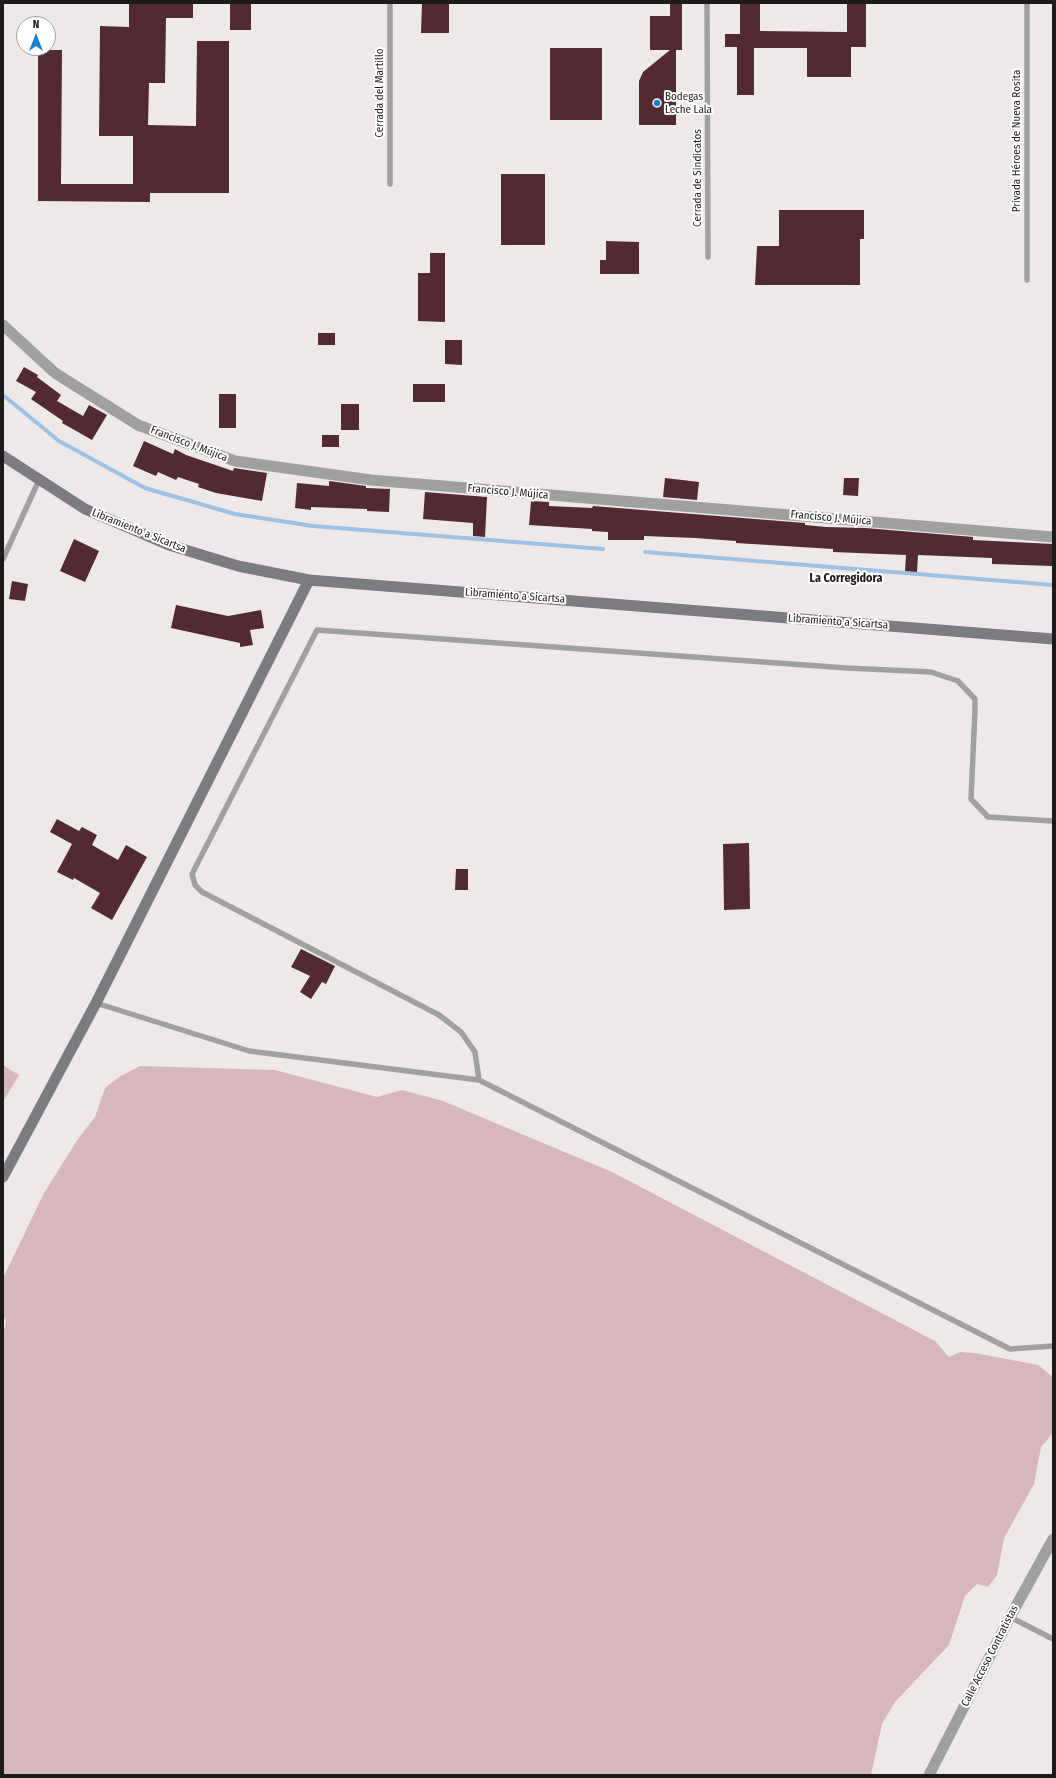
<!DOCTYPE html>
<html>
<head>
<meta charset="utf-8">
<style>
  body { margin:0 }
  #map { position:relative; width:1056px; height:1778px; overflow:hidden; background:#efe8e9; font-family:"Fira Sans Condensed",sans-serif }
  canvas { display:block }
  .frame { position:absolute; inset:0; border:4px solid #1d1a1b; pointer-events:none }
  .north { position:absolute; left:16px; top:16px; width:40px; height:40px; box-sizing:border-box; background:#fff; border:1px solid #a5a3a4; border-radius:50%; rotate:0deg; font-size:11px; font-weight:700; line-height:16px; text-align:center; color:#1d1a1b }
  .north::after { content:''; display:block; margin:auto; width:14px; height:18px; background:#1b80cb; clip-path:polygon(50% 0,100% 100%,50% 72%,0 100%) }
</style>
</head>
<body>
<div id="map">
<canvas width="1056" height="1778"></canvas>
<div class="frame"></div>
<div class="north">N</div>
</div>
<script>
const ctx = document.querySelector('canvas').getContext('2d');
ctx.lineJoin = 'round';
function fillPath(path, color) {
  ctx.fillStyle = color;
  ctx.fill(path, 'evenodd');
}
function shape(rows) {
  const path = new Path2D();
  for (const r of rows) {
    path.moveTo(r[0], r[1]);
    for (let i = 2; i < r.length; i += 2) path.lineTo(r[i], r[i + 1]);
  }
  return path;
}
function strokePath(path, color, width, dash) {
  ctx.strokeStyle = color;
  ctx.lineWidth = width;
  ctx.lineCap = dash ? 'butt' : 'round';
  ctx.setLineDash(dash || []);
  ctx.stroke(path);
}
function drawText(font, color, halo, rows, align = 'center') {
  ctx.font = font + ' "Fira Sans Condensed",sans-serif';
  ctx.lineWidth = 4;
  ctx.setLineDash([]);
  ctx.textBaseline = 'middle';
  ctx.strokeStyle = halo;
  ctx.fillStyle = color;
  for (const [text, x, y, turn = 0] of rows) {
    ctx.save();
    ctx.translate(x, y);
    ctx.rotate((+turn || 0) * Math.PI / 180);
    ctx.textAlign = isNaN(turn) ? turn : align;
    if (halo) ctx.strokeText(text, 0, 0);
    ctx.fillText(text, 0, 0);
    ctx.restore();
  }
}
fillPath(shape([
  [3,1065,19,1075,3,1102],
  [140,1066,275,1070,377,1097,402,1090,443,1101,612,1172,935,1341,949,1357,960,1352,975,1353,1038,1365,1053,1377,1053,1433,1041,1447,1034,1484,1004,1538,997,1575,988,1587,977,1584,965,1596,949,1645,895,1702,882,1724,871,1775,3,1775,3,1331,5,1328,6,1320,3,1316,3,1278,44,1193,78,1139,95,1117,105,1088,119,1077]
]), '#d8b7bc');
strokePath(shape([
  [3,395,59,441,145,488,235,514,313,526,603,549],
  [645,552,1053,585]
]), '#9cc1e4', 4);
fillPath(shape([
  [129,3,193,3,193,18,166,18,165,83,149,83,148,125,196,126,197,41,229,41,229,193,150,193,150,202,38,201,38,50,62,50,61,184,133,184,133,136,99,136,100,26,129,27],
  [230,3,251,3,251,30,230,30],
  [422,3,449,3,449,33,421,33],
  [670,3,682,3,682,50,676,50,676,125,639,125,639,81,643,72,670,50,650,50,650,16,670,16],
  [740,3,760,3,760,31,847,32,847,4,866,4,866,47,851,47,851,77,807,77,807,48,754,48,754,95,737,95,737,47,725,47,725,34,740,34],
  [550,48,602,48,602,120,550,120],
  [501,174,545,174,545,245,501,245],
  [779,210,864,210,864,239,860,239,860,285,755,285,757,246,779,246],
  [606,241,639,242,639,274,600,274,600,260,606,260],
  [430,253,445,253,445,322,418,321,418,273,430,273],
  [318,333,335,333,335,345,318,345],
  [445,340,462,340,462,365,445,364],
  [24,367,38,375,37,377,61,395,57,401,83,416,89,405,107,415,92,440,62,423,63,421,31,399,36,392,16,381],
  [413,384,445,384,445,402,413,402],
  [219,394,236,394,236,428,219,428],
  [341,404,359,404,359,430,341,430],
  [322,435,339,435,339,447,322,447],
  [144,441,173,454,175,449,186,455,233,471,234,468,267,473,262,501,216,493,198,487,199,484,178,477,176,480,158,472,156,476,133,466],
  [665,478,699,482,697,500,663,497],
  [844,478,859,478,858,496,843,495],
  [329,481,366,486,366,488,390,489,389,512,367,511,367,509,311,507,311,510,295,508,297,483,329,486],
  [425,492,487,497,485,537,473,536,473,523,423,519],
  [531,501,549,502,549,506,592,508,593,506,805,523,805,525,826,527,865,528,973,537,973,540,1053,544,1053,564,1052,566,992,564,992,558,918,555,917,572,905,571,906,555,833,552,833,549,736,543,736,541,695,538,644,536,644,540,608,540,608,532,592,531,592,529,529,525],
  [74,539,99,551,85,582,60,571],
  [12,581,28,584,25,601,9,599],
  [176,605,228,616,261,610,264,628,250,630,253,645,240,647,240,643,171,628],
  [57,819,79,831,82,827,97,835,92,845,118,860,126,845,147,857,112,920,91,908,100,893,74,878,73,880,57,872,72,844,50,832],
  [749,843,750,909,724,910,723,844],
  [456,869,468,869,468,890,455,890],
  [301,949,335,966,326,984,322,982,311,999,300,992,310,976,291,967]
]), '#532932');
strokePath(shape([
  [390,3,390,184],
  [707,3,708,257],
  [1027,3,1027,280],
  [3,559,39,480],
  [96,1003,249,1051,479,1080,1010,1349,1053,1346],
  [479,1080,475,1052,461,1032,439,1015,202,892,195,885,192,874,317,630,847,668,931,672,958,681,975,699,975,710,971,799,988,817,1053,821],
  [1010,1617,1053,1639]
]), '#9ea0a2', 5.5);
strokePath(shape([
  [3,325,55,373,138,425,235,461,371,480,1053,537],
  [929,1775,1010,1617,1053,1539]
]), '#9ea0a2', 11);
strokePath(shape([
  [3,456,85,509,169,545,238,566,309,580,1053,639],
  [3,1177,96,1003,309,580]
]), '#7a7c7f', 11);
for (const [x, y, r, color] of [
  [657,103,4,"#1b80cb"]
]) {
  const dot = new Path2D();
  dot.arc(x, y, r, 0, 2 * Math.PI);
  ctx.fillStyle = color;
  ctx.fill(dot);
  strokePath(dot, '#fff', 1.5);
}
drawText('11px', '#1d1a1b', '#fff', [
  ["Cerrada del Martillo",380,93,-90],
  ["Privada Héroes de Nueva Rosita",1017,141,-90],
  ["Cerrada de Sindicatos",698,178,-90],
  ["Francisco J. Mújica",189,444,21],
  ["Francisco J. Mújica",508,492,5],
  ["Francisco J. Mújica",831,518,5],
  ["Libramiento a Sicartsa",139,531,22],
  ["Libramiento a Sicartsa",515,596,4],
  ["Libramiento a Sicartsa",838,622,4],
  ["Calle Acceso Contratistas",990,1656,-63]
]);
drawText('11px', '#1d1a1b', '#fff', [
  ["Bodegas",665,97],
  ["Leche Lala",665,110]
], 'left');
drawText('bold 12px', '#1d1a1b', '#fff', [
  ["La Corregidora",846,579]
]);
</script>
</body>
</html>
